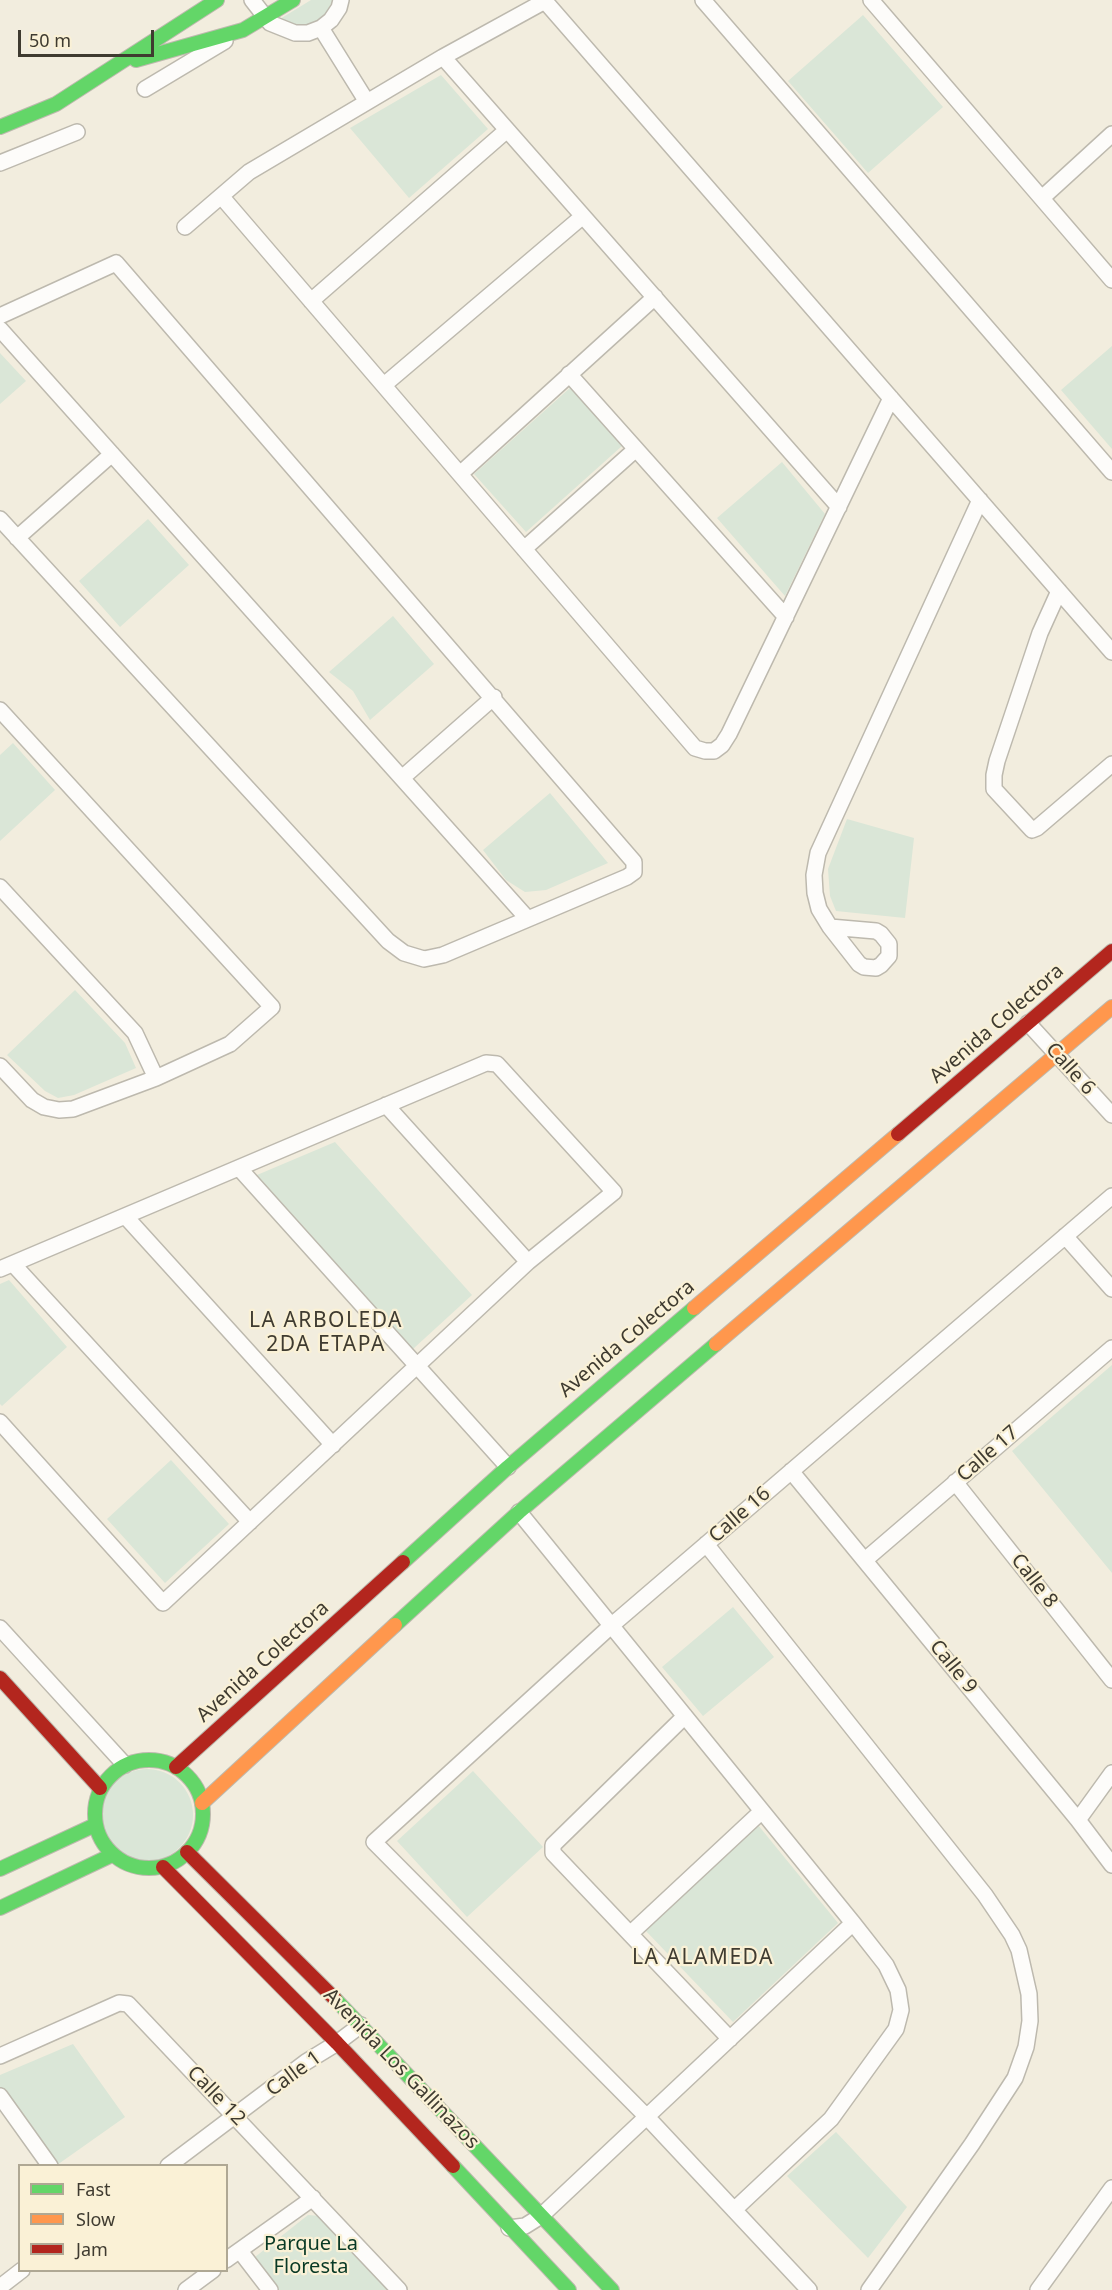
<!DOCTYPE html>
<html>
<head>
<meta charset="utf-8">
<style>
  body { margin:0 }
  #map { position:relative; width:1112px; height:2290px; overflow:hidden; background:#f2edde; font-family:"Noto Sans",sans-serif }
  canvas { display:block }
  .legend { position:absolute; left:18px; top:2164px; width:210px; height:108px; box-sizing:border-box; background:#faf1d6; border:2px solid #afa894; margin:0; padding:8px 10px; list-style:none; font-size:18px; color:#3f3b30 }
  .legend li { display:flex; align-items:center; gap:12px; height:30px }
  .legend b { width:30px; border:2px solid #afa894 }
  .scale { position:absolute; left:18px; top:30px; width:136px; height:27px; box-sizing:border-box; border:3px solid #3f3b30; border-top:0; padding-left:8px; font-size:18px; line-height:21px; white-space:nowrap; color:#3f3b30; -webkit-text-stroke:4px #faf1d6; paint-order:stroke }
</style>
</head>
<body>
<div id="map">
<canvas width="1112" height="2290"></canvas>
<ul class="legend">
<li><b style="height:8px;background:#63d668"></b>Fast</li>
<li><b style="height:8px;background:#ff974d"></b>Slow</li>
<li><b style="height:8px;background:#b3261e"></b>Jam</li>
</ul>
<div class="scale">50 m</div>
</div>
<script>
const ctx = document.querySelector('canvas').getContext('2d');
ctx.lineJoin = 'round';
function fillPath(path, color) {
  ctx.fillStyle = color;
  ctx.fill(path, 'evenodd');
}
function shape(rows) {
  const path = new Path2D();
  for (const r of rows) {
    if (r.length === 3) {
      path.moveTo(r[0] + r[2], r[1]);
      path.arc(r[0], r[1], r[2], 0, 2 * Math.PI);
      continue;
    }
    path.moveTo(r[0], r[1]);
    for (let i = 2; i < r.length; i += 2) path.lineTo(r[i], r[i + 1]);
  }
  return path;
}
function strokePath(path, color, width, dash) {
  ctx.strokeStyle = color;
  ctx.lineWidth = width;
  ctx.lineCap = dash ? 'butt' : 'round';
  ctx.setLineDash(dash || []);
  ctx.stroke(path);
}
function drawText(font, color, halo, rows, align = 'center') {
  ctx.font = font + ' "Noto Sans",sans-serif';
  ctx.lineWidth = 4.5;
  ctx.setLineDash([]);
  ctx.textBaseline = 'middle';
  ctx.strokeStyle = halo;
  ctx.fillStyle = color;
  for (const [text, x, y, turn = 0] of rows) {
    ctx.save();
    ctx.translate(x, y);
    ctx.rotate((+turn || 0) * Math.PI / 180);
    ctx.textAlign = isNaN(turn) ? turn : align;
    if (halo) ctx.strokeText(text, 0, 0);
    ctx.fillText(text, 0, 0);
    ctx.restore();
  }
}
fillPath(shape([
  [311,0,333,0,326,13,318,20,307,25,295,25,280,19],
  [863,15,943,107,868,173,788,81],
  [441,75,488,129,409,198,350,128],
  [1112,346,1112,449,1061,390],
  [0,353,26,381,0,404],
  [571,387,622,446,526,532,474,474],
  [782,462,825,514,785,596,717,518],
  [148,519,189,565,120,627,79,581],
  [393,616,434,664,370,720,353,691,329,672],
  [13,743,55,790,0,841,0,755],
  [550,793,608,863,546,890,525,892,506,880,483,850],
  [847,819,914,838,905,918,836,911,830,896,828,869],
  [75,990,125,1043,136,1068,74,1095,58,1098,45,1091,7,1055],
  [335,1142,472,1295,413,1349,257,1175],
  [9,1280,67,1347,2,1406,0,1404,0,1284],
  [1112,1365,1112,1573,1012,1451],
  [171,1460,229,1524,165,1583,107,1519],
  [733,1607,774,1657,703,1716,662,1667],
  [147,1815,46],
  [473,1771,543,1847,467,1917,397,1841],
  [758,1825,838,1923,733,2022,645,1930],
  [73,2044,125,2117,57,2165,0,2088,0,2075],
  [836,2132,907,2207,868,2258,787,2176],
  [308,2215,320,2216,391,2290,279,2290,255,2257]
]), '#dae6d7');
const street = shape([
  [252,0,270,23,295,33,308,33,321,28,331,20,339,8,341,0],
  [544,0,1112,652],
  [703,0,1112,472],
  [871,0,1112,280],
  [321,28,367,102],
  [443,57,839,507],
  [145,89,225,41],
  [0,163,77,132],
  [221,196,695,748,705,751,714,751,722,745,729,734,891,398],
  [1042,198,1112,134],
  [185,227,249,172,443,57,545,1],
  [311,301,507,130],
  [0,316,116,263,634,862,634,872,627,877,443,955,424,959,404,953,388,941,0,519],
  [0,329,527,918],
  [569,374,786,617],
  [384,385,583,216],
  [460,474,655,297],
  [17,538,112,454],
  [524,549,636,449],
  [1059,591,1040,633,997,761,994,775,994,789,1032,830,1037,828,1112,764],
  [0,710,272,1007,230,1044,156,1078,73,1109,59,1110,44,1107,32,1100,0,1066],
  [402,778,494,697],
  [0,887,135,1033,156,1078],
  [830,927,876,931,881,934,889,944,889,956,881,965,876,968,864,967,859,964,830,927,819,909,815,893,814,875,818,853,980,500],
  [1028,1023,1112,1115],
  [386,1105,528,1262],
  [239,1168,508,1467],
  [126,1217,333,1445],
  [1065,1236,1112,1289],
  [13,1264,250,1522],
  [0,1269,486,1063,497,1064,614,1192,528,1262,163,1603,0,1422],
  [791,1471,1078,1820,1112,1865],
  [955,1482,1112,1680],
  [519,1512,853,1923,886,1965,898,1990,901,2010,896,2029,831,2119,734,2210],
  [706,1544,985,1895,1012,1935,1019,1950,1029,1994,1030,2021,1026,2047,1015,2078,972,2144,869,2290],
  [865,1560,1112,1348],
  [0,1628,125,1765],
  [685,1716,553,1845,553,1853,730,2039],
  [1078,1820,1112,1773],
  [630,1934,762,1811],
  [0,2056,119,2003,128,2004,399,2290],
  [0,2096,50,2166],
  [168,2166,306,2062,337,2043,361,2025],
  [509,2228,525,2226,541,2216,853,1923],
  [240,2251,270,2290],
  [226,2260,313,2198],
  [0,2287,22,2270],
  [186,2290,213,2270],
  [809,2290,647,2117,374,1842,612,1625,1112,1196],
  [1038,2290,1112,2188]
]);
const fast = shape([
  [136,60,243,30,293,0],
  [0,127,56,104,217,0],
  [403,1562,508,1467,694,1308],
  [395,1625,519,1512,716,1344],
  [149,1814,54],
  [0,1869,95,1825],
  [0,1908,112,1855],
  [335,1999,612,2290],
  [453,2166,569,2290]
]);
const slow = shape([
  [694,1308,898,1134],
  [716,1344,1112,1007],
  [202,1803,395,1625]
]);
const jam = shape([
  [898,1134,1112,951],
  [0,1678,100,1788],
  [176,1767,403,1562],
  [187,1852,335,1999],
  [163,1867,337,2043,453,2166]
]);
strokePath(street, '#bdb9ae', 18);
strokePath(fast, '#bdb9ae', 16);
strokePath(slow, '#bdb9ae', 16);
strokePath(jam, '#bdb9ae', 16);
strokePath(street, '#fdfcfa', 15);
strokePath(fast, '#63d668', 14);
strokePath(slow, '#ff974d', 14);
strokePath(jam, '#b3261e', 14);
drawText('20px', '#3f3b30', '#faf1d6', [
  ["Avenida Colectora",997,1024,-41],
  ["Calle 6",1070,1069,48],
  ["Avenida Colectora",627,1339,-40],
  ["Calle 17",988,1454,-41],
  ["Calle 16",740,1515,-41],
  ["Calle 8",1034,1581,52],
  ["Avenida Colectora",263,1662,-42],
  ["Calle 9",953,1667,51],
  ["Avenida Los Gallinazos",401,2069,46],
  ["Calle 1",294,2074,-36],
  ["Calle 12",216,2096,46]
]);
drawText('20px', '#083925', '#faf1d6', [
  ["Parque La",311,2244],
  ["Floresta",311,2267]
]);
ctx.letterSpacing = '1.5px';
drawText('21px', '#3f3b30', '#faf1d6', [
  ["LA ARBOLEDA",326,1321],
  ["2DA ETAPA",326,1345],
  ["LA ALAMEDA",703,1958]
]);
ctx.letterSpacing = '0px';
</script>
</body>
</html>
